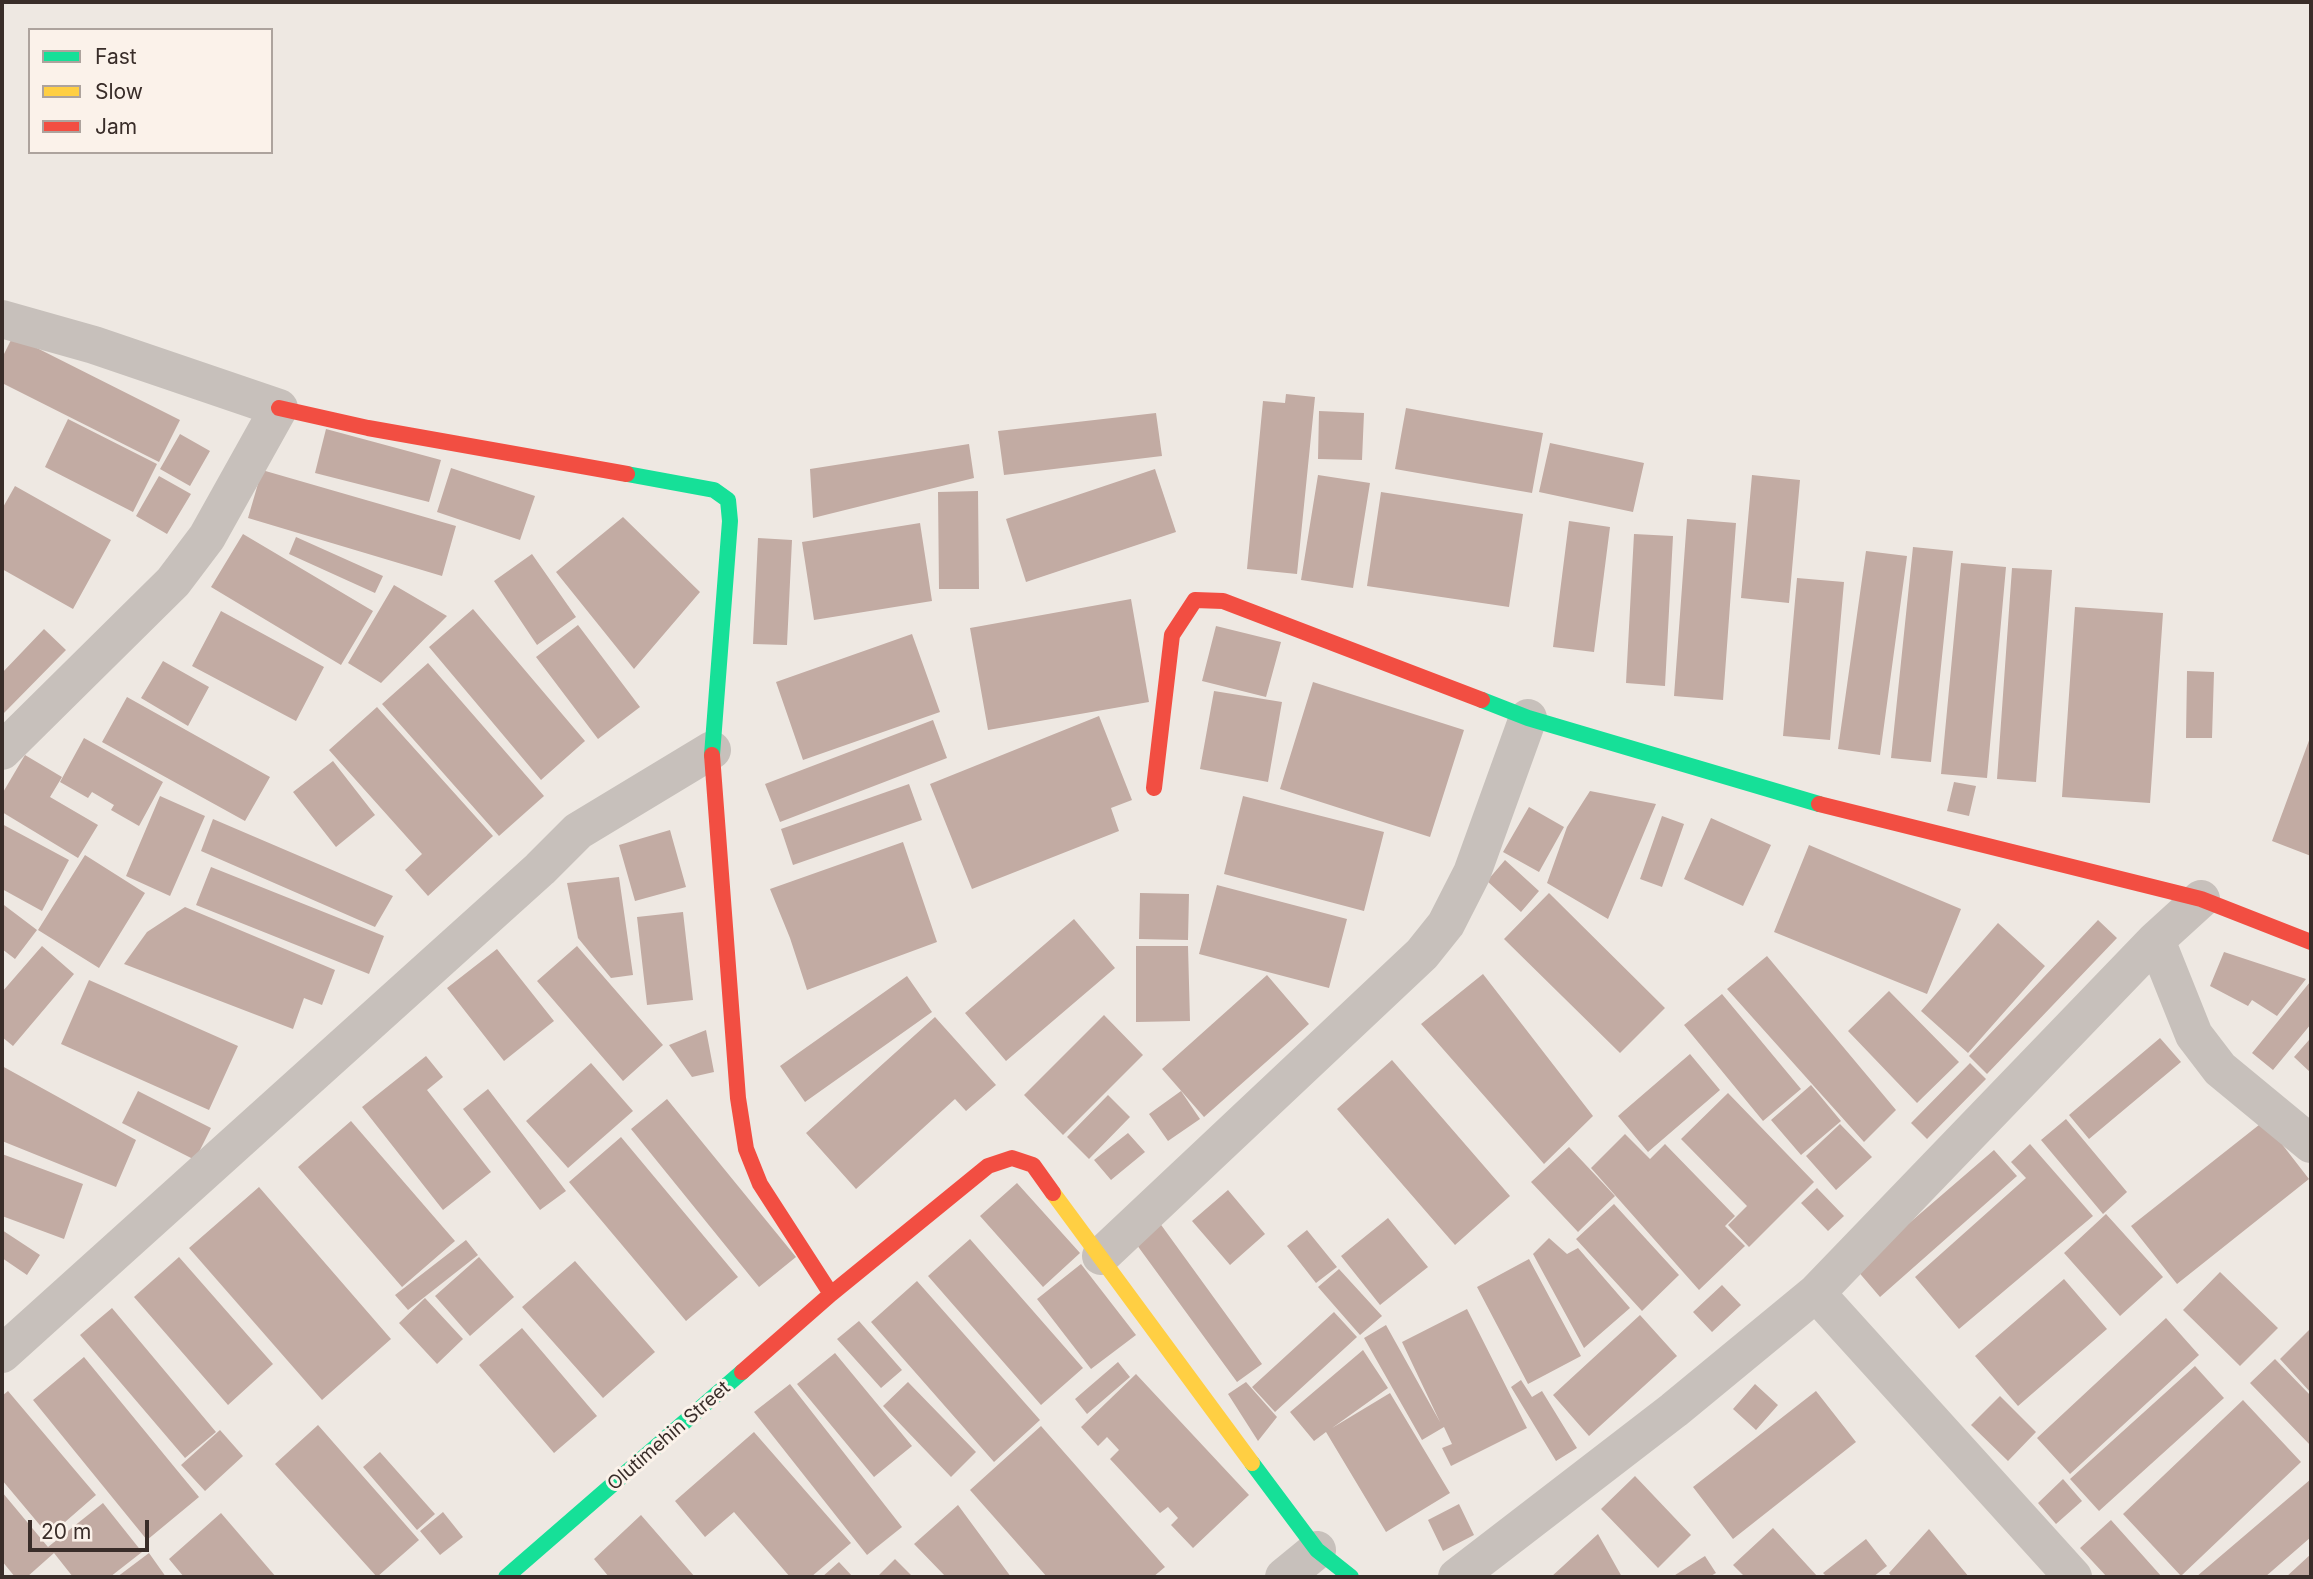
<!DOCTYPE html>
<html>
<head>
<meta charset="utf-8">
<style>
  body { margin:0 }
  #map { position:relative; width:2313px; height:1579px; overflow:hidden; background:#eee8e2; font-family:Inter,sans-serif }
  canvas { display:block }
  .frame { position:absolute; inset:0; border:4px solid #392d29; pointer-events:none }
  .legend { position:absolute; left:28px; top:28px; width:245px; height:126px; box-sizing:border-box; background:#fbf2ea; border:2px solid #ada39d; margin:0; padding:9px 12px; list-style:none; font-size:21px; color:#392d29 }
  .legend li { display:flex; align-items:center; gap:14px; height:35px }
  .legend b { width:35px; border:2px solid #ada39d }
  .scale { position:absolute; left:28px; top:1520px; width:121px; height:32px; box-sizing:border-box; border:4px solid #392d29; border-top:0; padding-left:9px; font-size:21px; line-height:24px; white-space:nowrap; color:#392d29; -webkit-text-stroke:5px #fbf2ea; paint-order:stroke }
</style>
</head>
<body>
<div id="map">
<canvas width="2313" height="1579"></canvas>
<div class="frame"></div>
<ul class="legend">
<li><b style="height:9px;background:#16e098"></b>Fast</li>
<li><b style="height:9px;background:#ffcf43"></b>Slow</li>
<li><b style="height:9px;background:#f24e42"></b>Jam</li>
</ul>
<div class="scale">20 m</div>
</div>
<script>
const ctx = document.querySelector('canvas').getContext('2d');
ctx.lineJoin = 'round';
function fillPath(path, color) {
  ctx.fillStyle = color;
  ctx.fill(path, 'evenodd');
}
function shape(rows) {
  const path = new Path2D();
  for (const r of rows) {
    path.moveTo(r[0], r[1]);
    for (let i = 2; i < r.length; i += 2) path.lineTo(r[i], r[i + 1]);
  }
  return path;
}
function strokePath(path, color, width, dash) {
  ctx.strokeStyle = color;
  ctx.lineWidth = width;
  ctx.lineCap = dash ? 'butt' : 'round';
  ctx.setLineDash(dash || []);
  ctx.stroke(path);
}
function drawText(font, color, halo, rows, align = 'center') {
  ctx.font = font + ' Inter,sans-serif';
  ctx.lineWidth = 6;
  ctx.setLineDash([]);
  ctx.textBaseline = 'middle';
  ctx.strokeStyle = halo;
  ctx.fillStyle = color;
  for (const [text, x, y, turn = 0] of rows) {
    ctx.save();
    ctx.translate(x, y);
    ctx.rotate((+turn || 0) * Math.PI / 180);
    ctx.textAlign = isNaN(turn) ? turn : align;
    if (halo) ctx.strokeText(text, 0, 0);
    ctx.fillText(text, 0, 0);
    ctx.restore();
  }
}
fillPath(shape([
  [13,336,180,420,159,462,2,383,2,358],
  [1286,394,1315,397,1297,574,1247,569,1263,401,1285,403],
  [1406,408,1543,433,1532,493,1395,469],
  [1319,411,1364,413,1362,460,1318,459],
  [1156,413,1162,456,1004,475,998,431],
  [68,419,157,464,133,512,45,467],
  [326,429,441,460,429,502,315,473],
  [180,434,210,451,190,486,160,469],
  [1550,443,1644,463,1633,512,1539,492],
  [969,444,974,478,813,518,810,469],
  [451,468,535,496,520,540,437,512],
  [1155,469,1176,532,1026,582,1006,519],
  [262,470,456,526,442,576,248,518],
  [1318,475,1370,483,1353,588,1301,580],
  [1752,475,1800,480,1789,603,1741,598],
  [159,476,191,494,167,534,136,516],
  [15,486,111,540,73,609,2,569,2,509],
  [978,491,979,589,939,589,938,492],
  [1381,492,1523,514,1509,607,1367,586],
  [623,517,700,592,634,669,556,572],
  [1687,519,1736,523,1723,700,1674,696],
  [1569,521,1610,527,1594,652,1553,647],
  [920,523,932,601,814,620,802,542],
  [243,534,373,611,341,665,211,587],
  [1634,534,1673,536,1665,686,1626,683],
  [296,537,383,576,375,593,289,554],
  [758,538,792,540,787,645,753,644],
  [1913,547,1953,551,1931,762,1891,758],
  [1866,551,1907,556,1880,755,1838,749],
  [532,554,576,617,537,645,494,581],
  [1961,563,2006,567,1987,778,1941,774],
  [2012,568,2052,570,2036,782,1997,779],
  [1797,578,1844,582,1830,740,1783,736],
  [394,585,447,616,381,683,348,663],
  [1131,599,1149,702,988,730,970,628],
  [2075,607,2163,613,2150,803,2062,797],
  [473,609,585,741,541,780,429,647],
  [221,611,324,667,296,721,192,666],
  [578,625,640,707,598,739,536,657],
  [1216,626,1281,642,1266,697,1202,681],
  [44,629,66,650,3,714,2,673],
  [912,634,940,712,803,760,776,682],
  [163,661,209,687,188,726,141,698],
  [428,663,544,796,499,836,382,704],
  [2187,671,2214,672,2212,738,2186,738],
  [1313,682,1464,730,1430,837,1280,789],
  [1214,691,1282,702,1268,782,1200,769],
  [127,697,270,777,245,821,102,742],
  [377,707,493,836,428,896,405,870,422,854,329,750],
  [1099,716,1132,800,1111,808,1119,831,972,889,930,784],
  [933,720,947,758,780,822,765,784],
  [2311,735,2311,856,2272,841],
  [84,738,163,782,139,826,111,810,114,805,92,792,88,798,60,782],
  [25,755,62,777,50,797,98,825,78,858,2,812,2,794],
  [333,761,375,815,336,847,293,792],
  [1954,782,1976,786,1969,816,1947,811],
  [909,784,922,820,793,865,781,829],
  [1590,791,1656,804,1608,919,1547,883,1567,827],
  [160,796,205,816,170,896,126,876],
  [1243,796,1384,832,1364,911,1224,874],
  [1529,807,1564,827,1539,872,1503,852],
  [1662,816,1684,824,1662,887,1640,879],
  [1711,818,1771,845,1743,906,1684,879],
  [213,819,393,896,375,927,201,851],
  [2,824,69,860,42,911,2,889],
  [670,830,686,887,635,901,619,845],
  [903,842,937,942,807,990,790,938,770,889],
  [1809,845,1961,909,1927,994,1774,932],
  [85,855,145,893,99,968,38,930],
  [1505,860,1539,891,1521,912,1487,881],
  [211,867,384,936,369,974,196,905],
  [619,877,633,975,611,978,578,938,567,883],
  [1217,885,1347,919,1329,988,1199,954],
  [1140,893,1189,894,1188,940,1139,939],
  [1549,893,1665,1008,1620,1053,1504,939],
  [4,905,37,930,15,959,2,949,2,908],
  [185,907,335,970,322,1005,304,998,293,1029,124,964,147,932],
  [683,912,693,1000,647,1005,637,917],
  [1074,919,1115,968,1006,1061,965,1013],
  [2098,920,2117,938,1987,1074,1969,1056],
  [1998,923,2045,966,1968,1053,1921,1011],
  [42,946,74,974,13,1046,2,1037,2,992],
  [577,946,663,1045,623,1081,537,981],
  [1136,946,1188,946,1190,1021,1136,1022],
  [497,949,554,1021,504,1061,447,988],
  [2224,952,2306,979,2277,1016,2252,1000,2248,1006,2210,986],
  [1767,956,1896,1110,1864,1142,1727,989],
  [1483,974,1593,1116,1544,1164,1421,1024],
  [1267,975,1309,1024,1204,1117,1162,1069],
  [907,976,932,1012,805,1102,780,1066],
  [89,980,238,1046,209,1110,61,1044],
  [2310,982,2311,1024,2273,1070,2252,1053],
  [1889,991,1959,1062,1917,1103,1848,1031],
  [1722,994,1801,1089,1763,1121,1684,1025],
  [1104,1015,1143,1055,1063,1135,1024,1095],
  [935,1017,996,1085,966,1111,955,1099,856,1189,806,1133],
  [706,1030,714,1072,692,1077,669,1045],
  [2160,1038,2181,1062,2089,1139,2069,1115],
  [2309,1040,2311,1042,2311,1073,2294,1057],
  [1690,1054,1720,1090,1648,1152,1618,1116],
  [426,1056,443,1077,427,1090,491,1172,443,1210,362,1107],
  [1392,1060,1510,1196,1455,1245,1337,1109],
  [591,1063,633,1111,568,1168,526,1121],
  [1970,1063,1986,1079,1927,1139,1911,1123],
  [2,1066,136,1140,116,1187,2,1141],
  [1811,1085,1841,1121,1801,1155,1771,1120],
  [488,1089,566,1191,540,1210,463,1109],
  [138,1091,211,1128,195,1160,122,1123],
  [1181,1091,1200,1119,1168,1141,1149,1114],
  [1728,1093,1814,1182,1749,1247,1728,1225,1747,1206,1681,1139],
  [1108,1095,1130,1117,1089,1159,1067,1137],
  [667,1099,796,1257,759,1287,631,1129],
  [2066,1119,2127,1192,2103,1214,2041,1140],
  [351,1121,455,1241,402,1287,298,1167],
  [2264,1121,2309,1179,2177,1284,2131,1226],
  [1840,1124,1872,1157,1836,1190,1806,1156],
  [1128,1133,1145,1152,1111,1180,1094,1160],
  [1625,1134,1650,1159,1665,1144,1735,1216,1725,1226,1745,1246,1699,1290,1591,1168],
  [621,1137,738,1277,686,1321,569,1182],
  [2030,1144,2093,1216,1959,1329,1915,1277,2026,1178,2011,1162],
  [1569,1147,1615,1196,1578,1232,1531,1182],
  [1994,1150,2017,1176,1880,1297,1856,1269],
  [2,1154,83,1184,64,1239,2,1216],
  [1017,1183,1080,1253,1043,1287,980,1216],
  [259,1187,391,1339,322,1400,189,1248],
  [1817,1188,1844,1216,1828,1231,1801,1203],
  [1228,1190,1265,1234,1230,1265,1192,1221],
  [1614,1204,1679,1275,1642,1311,1576,1239],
  [2106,1214,2163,1277,2120,1316,2064,1253],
  [1388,1218,1428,1267,1380,1305,1341,1256],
  [1159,1222,1262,1364,1237,1382,1134,1241],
  [2,1230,40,1255,27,1275,2,1258],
  [1307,1230,1337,1267,1316,1283,1287,1246],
  [1549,1238,1567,1254,1578,1248,1630,1308,1584,1348,1533,1254],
  [970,1239,1083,1368,1041,1405,928,1276],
  [466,1240,478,1255,408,1310,395,1295],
  [179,1257,273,1364,228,1405,134,1297],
  [479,1257,514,1297,470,1336,435,1296],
  [1529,1259,1581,1356,1528,1384,1477,1287],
  [575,1261,655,1352,603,1398,522,1307],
  [1081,1264,1136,1335,1091,1369,1037,1299],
  [1339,1269,1382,1316,1360,1335,1318,1287],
  [2220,1272,2278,1328,2240,1366,2183,1310],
  [2064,1279,2107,1329,2018,1406,1975,1356],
  [917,1281,1040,1420,994,1462,871,1322],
  [1722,1285,1741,1305,1712,1332,1693,1312],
  [425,1298,463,1339,437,1364,399,1323],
  [112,1308,216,1432,185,1458,80,1335],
  [1467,1309,1527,1428,1451,1466,1442,1448,1452,1444,1444,1427,1422,1440,1364,1338,1386,1325,1440,1422,1402,1342],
  [1334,1312,1357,1337,1275,1412,1252,1387],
  [1640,1315,1677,1356,1589,1436,1553,1395],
  [2166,1318,2199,1355,2070,1474,2037,1438],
  [859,1321,902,1370,881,1388,837,1339],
  [522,1328,597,1416,554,1453,479,1365],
  [2311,1328,2311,1393,2280,1359],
  [1363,1350,1388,1388,1332,1428,1390,1393,1450,1493,1386,1532,1326,1432,1314,1441,1290,1412],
  [835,1353,912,1446,874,1477,797,1384],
  [84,1357,199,1497,147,1540,33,1400],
  [2275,1359,2311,1396,2311,1446,2250,1383],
  [1118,1362,1130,1377,1087,1414,1075,1399],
  [2195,1366,2224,1398,2099,1511,2070,1479],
  [1136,1374,1249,1495,1193,1548,1171,1525,1178,1518,1168,1507,1160,1513,1110,1459,1119,1450,1107,1437,1098,1446,1081,1427],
  [1521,1380,1532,1397,1542,1391,1577,1448,1556,1461,1511,1387],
  [908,1382,976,1452,951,1477,883,1406],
  [1246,1382,1277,1417,1258,1441,1228,1394],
  [790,1384,902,1527,867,1555,754,1412],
  [1755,1384,1778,1405,1756,1430,1733,1409],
  [8,1391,96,1495,49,1536,2,1480,2,1396],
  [1816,1391,1856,1442,1733,1539,1693,1487],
  [2000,1396,2036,1432,2008,1461,1971,1425],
  [2243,1400,2301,1462,2181,1576,2123,1514],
  [318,1425,419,1540,377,1577,275,1464],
  [1041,1426,1165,1567,1153,1577,1047,1577,970,1490],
  [220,1430,243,1456,205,1491,181,1465],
  [754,1432,851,1543,811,1577,790,1577,734,1512,705,1537,675,1501],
  [380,1452,435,1514,417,1530,363,1467],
  [1635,1476,1691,1535,1658,1568,1601,1509],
  [2063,1479,2082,1501,2056,1524,2038,1503],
  [2311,1479,2311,1537,2265,1577,2196,1577],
  [2,1492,48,1547,103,1503,142,1552,110,1577,73,1577,54,1553,27,1577,15,1577,2,1561],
  [1459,1504,1474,1535,1443,1551,1428,1520],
  [958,1505,1011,1577,946,1577,914,1544],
  [443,1512,463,1537,440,1555,420,1531],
  [221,1513,276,1577,184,1577,169,1559],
  [641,1515,695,1577,609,1577,594,1559],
  [2111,1520,2162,1577,2107,1577,2080,1548],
  [1773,1528,1818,1577,1745,1577,1733,1565],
  [1929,1529,1969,1577,1892,1577,1889,1573],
  [1598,1534,1622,1577,1551,1577],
  [1866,1539,1887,1566,1873,1577,1827,1577,1823,1573],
  [149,1553,166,1577,117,1577],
  [2311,1554,2311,1577,2286,1577],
  [1705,1556,1716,1573,1709,1577,1672,1577],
  [895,1559,913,1577,877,1577],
  [839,1562,853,1577,822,1577]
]), '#c2aba3');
strokePath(shape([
  [2,319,94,345,279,408,207,537,173,582,2,751],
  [2156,940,2194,1035,2220,1069,2311,1144],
  [1101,1256,1422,954,1446,924,1472,873,1528,718],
  [1816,1293,2073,1577],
  [2,1354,540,869,578,831,712,750],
  [1284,1577,1317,1550],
  [1457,1577,1674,1410,1816,1293,2156,940,2201,899]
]), '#c7c0bb', 38);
strokePath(shape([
  [627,474,714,490,728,500,730,521,712,755],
  [1482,700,1528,718,1819,804],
  [1252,1463,1317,1550,1351,1577],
  [506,1577,742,1372]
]), '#16e098', 16);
strokePath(shape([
  [1053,1193,1252,1463]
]), '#ffcf43', 16);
strokePath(shape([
  [279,408,368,428,627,474],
  [712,755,738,1098,746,1149,760,1184,831,1294],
  [1154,788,1172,635,1195,600,1223,601,1482,700],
  [1819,804,2201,899,2311,942],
  [742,1372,831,1294,988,1166,1012,1158,1033,1165,1053,1193]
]), '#f24e42', 16);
drawText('19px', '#392d29', '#fbf2ea', [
  ["Olutimehin Street",669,1436,-41]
]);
</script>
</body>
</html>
